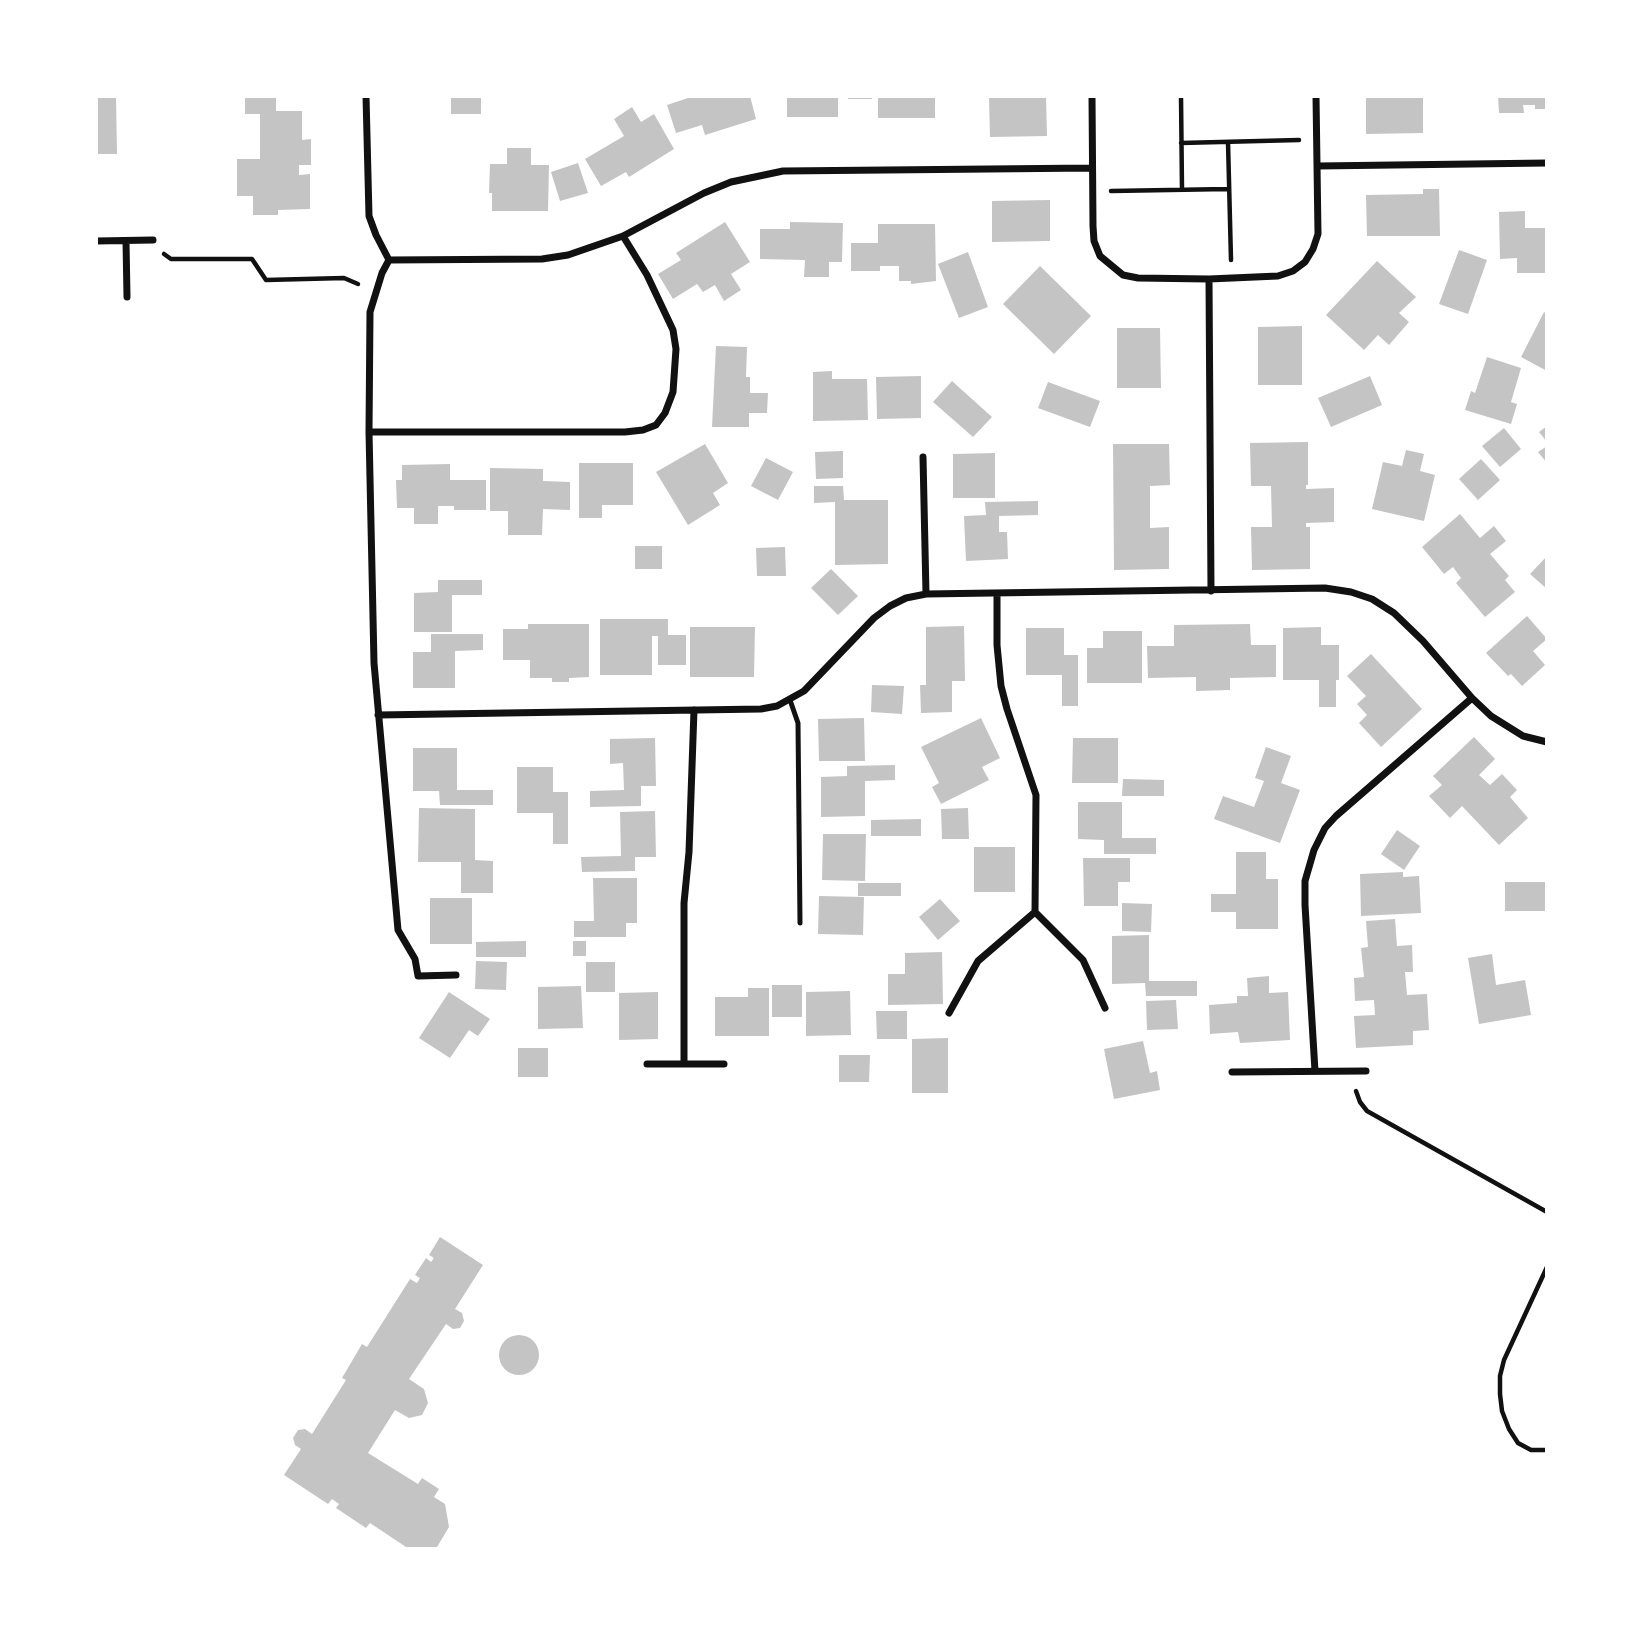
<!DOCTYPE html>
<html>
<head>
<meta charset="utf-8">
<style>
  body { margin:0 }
  #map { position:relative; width:1643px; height:1645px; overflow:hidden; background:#fff; font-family:Barlow,sans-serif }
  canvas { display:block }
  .frame { position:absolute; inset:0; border:98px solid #fff; pointer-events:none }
</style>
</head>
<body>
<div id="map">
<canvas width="1643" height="1645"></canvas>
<div class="frame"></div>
</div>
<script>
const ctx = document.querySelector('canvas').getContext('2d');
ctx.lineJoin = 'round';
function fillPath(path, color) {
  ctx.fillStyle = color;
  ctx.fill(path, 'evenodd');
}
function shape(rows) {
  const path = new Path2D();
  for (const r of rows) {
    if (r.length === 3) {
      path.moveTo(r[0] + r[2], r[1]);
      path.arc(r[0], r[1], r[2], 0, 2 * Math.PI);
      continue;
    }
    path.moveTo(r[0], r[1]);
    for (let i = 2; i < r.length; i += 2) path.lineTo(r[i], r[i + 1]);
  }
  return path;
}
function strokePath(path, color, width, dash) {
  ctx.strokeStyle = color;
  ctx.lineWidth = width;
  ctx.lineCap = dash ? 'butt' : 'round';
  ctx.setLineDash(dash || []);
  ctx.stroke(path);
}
fillPath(shape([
  [96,96,116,96,117,154,96,154],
  [451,96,481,96,481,114,451,114],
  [694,96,750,96,756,119,705,135,702,125,676,133,667,105],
  [787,96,838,96,838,117,787,117],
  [848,96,872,96,872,99,848,99],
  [878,96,935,96,935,118,878,118],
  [1366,96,1423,96,1423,133,1366,134],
  [1498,96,1547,96,1547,109,1535,109,1535,105,1523,105,1524,113,1499,113],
  [276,97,276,111,302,111,302,140,311,139,311,165,299,165,299,175,310,174,310,209,278,210,278,215,253,215,253,196,237,196,237,159,260,159,260,114,245,114,245,98],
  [1046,97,1047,136,990,137,989,98],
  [632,107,641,122,654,114,674,149,629,177,626,172,601,186,585,159,624,136,614,119],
  [507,148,531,148,531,165,549,165,548,211,492,211,492,193,489,193,490,164,507,164],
  [578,163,588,193,560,201,551,172],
  [1423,189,1439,189,1440,236,1367,236,1366,195,1423,194],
  [1050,200,1050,241,992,242,992,201],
  [1525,211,1525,228,1547,228,1547,273,1517,273,1517,258,1500,259,1499,212],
  [725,222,750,262,731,274,741,290,724,301,715,285,703,292,697,284,673,299,658,274,681,260,676,253],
  [790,222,843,223,842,262,829,262,829,277,804,277,805,260,760,259,760,229,790,229],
  [878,224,935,224,936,281,911,284,911,281,899,281,899,266,880,266,880,271,851,271,851,243,878,243],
  [1459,250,1487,260,1468,314,1439,304],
  [968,252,988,307,959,318,938,264],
  [1377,261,1416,297,1399,313,1409,322,1389,345,1378,335,1364,350,1326,315],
  [1040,266,1091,316,1054,354,1003,304],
  [1544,312,1547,314,1547,371,1521,357],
  [1302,326,1302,385,1258,385,1258,327],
  [1117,328,1160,328,1161,388,1117,388],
  [716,346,747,347,746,377,750,377,750,393,768,393,767,413,749,413,749,427,712,427],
  [1487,357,1521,368,1511,402,1517,404,1511,424,1465,410,1471,391,1475,393],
  [832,371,832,379,867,379,868,420,813,421,813,372],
  [921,376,921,418,877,419,876,377],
  [1370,376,1382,405,1331,427,1318,398],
  [952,381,992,417,973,437,933,402],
  [1048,382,1100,401,1090,427,1038,408],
  [1547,426,1547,442,1539,432],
  [1504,428,1521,449,1500,467,1482,446],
  [1308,442,1308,485,1306,485,1306,489,1334,488,1334,522,1306,523,1306,527,1310,527,1310,569,1252,570,1251,527,1272,527,1271,486,1251,486,1250,443],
  [705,444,728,483,713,493,720,505,688,525,656,472],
  [1113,444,1169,444,1170,485,1150,486,1150,528,1169,527,1169,569,1114,570],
  [1547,446,1547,463,1538,452],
  [1406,450,1424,454,1420,471,1435,475,1424,521,1372,509,1383,462,1402,466],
  [843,451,843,478,816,479,815,452],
  [995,453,995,498,953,498,953,454],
  [766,458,793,472,778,500,751,486],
  [1481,459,1500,480,1478,500,1459,479],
  [579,463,633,463,633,505,602,505,602,518,579,518],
  [450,464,450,480,486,480,486,510,454,510,454,506,438,506,438,524,414,524,414,508,397,508,396,480,402,480,402,465],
  [490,468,543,469,543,481,570,482,570,510,543,509,542,535,508,535,508,511,490,511],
  [814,486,843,486,844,500,888,500,888,564,835,565,835,502,814,503],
  [1038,501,1038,515,999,516,999,532,1007,532,1008,559,966,561,964,516,986,515,985,502],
  [1460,514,1480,538,1494,526,1506,541,1490,554,1509,576,1505,580,1515,592,1485,617,1456,583,1461,578,1453,567,1444,574,1422,547],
  [635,546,662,546,662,569,635,569],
  [785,547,786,576,757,576,756,548],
  [1547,556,1547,589,1530,574],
  [831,569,858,596,838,615,811,588],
  [438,580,482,580,482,595,452,595,452,632,414,632,414,593,438,592],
  [1527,616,1547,639,1533,651,1545,665,1522,686,1511,674,1508,676,1486,653],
  [600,619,668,619,668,635,686,635,686,665,658,665,658,636,652,636,652,675,600,675],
  [528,624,589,624,589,677,569,678,569,682,552,682,552,678,530,678,530,660,503,660,503,629,528,629],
  [1250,624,1251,645,1276,645,1276,677,1230,678,1230,690,1196,691,1196,677,1148,678,1147,646,1174,646,1174,625],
  [964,626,965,681,952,681,952,712,921,713,920,685,926,685,926,627],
  [690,627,755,627,754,677,690,677],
  [1321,627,1321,645,1339,645,1339,680,1336,680,1336,707,1319,707,1319,680,1283,680,1283,628],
  [1026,628,1064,628,1064,655,1078,655,1078,706,1062,706,1062,675,1026,675],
  [1103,631,1142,631,1142,683,1087,683,1087,648,1103,648],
  [431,634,483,634,483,650,455,651,455,688,413,688,413,652,431,652],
  [1371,654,1422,709,1381,747,1359,723,1367,715,1357,704,1366,696,1347,676],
  [872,685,904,686,902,714,871,712],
  [864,718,865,761,819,761,818,719],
  [981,718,1000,758,982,767,989,780,941,804,932,787,939,783,921,747],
  [1474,737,1495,759,1479,775,1490,785,1502,774,1517,790,1510,797,1528,818,1499,845,1462,806,1450,818,1429,796,1442,785,1433,776],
  [655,738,656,786,641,786,641,806,590,807,590,791,624,790,623,763,610,764,610,739],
  [1073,738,1118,738,1118,783,1072,783],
  [1266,747,1291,756,1281,783,1300,790,1280,843,1214,819,1223,796,1254,807,1264,781,1255,778],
  [413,748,457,748,457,790,493,790,493,805,440,805,439,791,413,791],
  [895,765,895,780,865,781,865,816,821,817,821,777,847,776,847,766],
  [517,767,553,767,553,792,568,792,568,844,553,844,553,813,517,813],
  [1123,779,1164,780,1164,796,1122,796],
  [1078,802,1122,802,1122,838,1156,838,1156,854,1104,854,1104,840,1078,839],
  [419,808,475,809,475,860,493,861,493,893,461,893,461,862,418,862],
  [968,808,969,839,942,839,941,809],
  [655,811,656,857,635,857,635,871,582,872,581,857,621,856,620,812],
  [921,819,921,836,871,836,871,820],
  [1397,830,1420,846,1404,870,1381,854],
  [823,834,866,834,865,881,822,880],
  [974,847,1015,847,1015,892,974,892],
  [1236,852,1266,852,1266,879,1278,879,1278,929,1236,929,1236,912,1211,912,1211,894,1236,894],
  [1083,858,1130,858,1130,882,1118,882,1118,906,1084,906],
  [1403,872,1403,877,1419,876,1421,913,1361,916,1360,874],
  [593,878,637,878,637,923,626,923,626,937,574,937,574,921,594,921],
  [1505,882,1547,882,1547,911,1505,911],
  [858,883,901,883,901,896,858,896],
  [819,896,864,897,863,935,818,934],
  [430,898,472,898,472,944,430,944],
  [940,899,960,921,938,940,919,917],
  [1122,903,1152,904,1151,932,1122,931],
  [1395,919,1397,946,1412,945,1413,972,1405,972,1407,995,1427,994,1429,1030,1413,1031,1413,1045,1356,1048,1354,1016,1375,1015,1374,1000,1355,1001,1354,978,1364,977,1361,948,1368,947,1366,921],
  [1149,935,1149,981,1197,981,1197,996,1146,996,1145,983,1112,984,1112,936],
  [526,941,526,957,476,957,476,942],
  [573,941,586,941,586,956,573,956],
  [942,952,943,1004,888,1005,888,974,905,974,905,953],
  [1492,954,1496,985,1525,980,1531,1015,1479,1024,1468,958],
  [476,961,507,962,506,990,475,989],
  [586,962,615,962,615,992,586,992],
  [1269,976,1269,993,1288,992,1290,1040,1240,1043,1238,1032,1210,1034,1209,1005,1237,1003,1237,996,1248,996,1247,978],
  [772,985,802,985,802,1017,772,1017],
  [581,986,583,1028,538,1029,538,987],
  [748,988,769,988,769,1036,715,1036,715,997,748,997],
  [850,991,851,1035,806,1036,806,992],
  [449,992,490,1019,478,1036,469,1030,450,1058,419,1038],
  [658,992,658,1039,619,1040,619,993],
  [1176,1000,1178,1029,1147,1030,1146,1001],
  [876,1011,907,1011,907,1039,877,1039],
  [948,1038,948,1093,912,1093,912,1039],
  [1143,1041,1150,1073,1157,1071,1160,1090,1114,1099,1104,1049],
  [518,1048,548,1048,548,1077,518,1077],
  [839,1055,870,1055,869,1082,839,1082],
  [440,1237,483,1265,455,1309,462,1313,464,1321,460,1328,453,1329,446,1324,409,1379,424,1389,428,1403,422,1415,409,1418,395,1410,368,1453,418,1484,422,1478,439,1489,434,1497,445,1504,449,1527,437,1547,409,1549,370,1523,366,1528,336,1508,339,1504,332,1499,328,1504,284,1475,301,1449,295,1445,293,1438,298,1430,305,1429,312,1434,346,1380,342,1378,362,1344,367,1347,410,1279,417,1283,420,1278,415,1275,426,1258,431,1262,434,1258,429,1255],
  [519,1355,20]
]), '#c4c4c4');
strokePath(shape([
  [1181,96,1182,190],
  [1228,142,1231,260],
  [1181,143,1299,140],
  [1111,191,1228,189],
  [164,254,171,259,252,259,266,280,344,278,358,284],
  [1356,1091,1360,1102,1367,1111,1547,1212],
  [1547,1267,1504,1360,1500,1376,1500,1394,1502,1411,1509,1429,1518,1443,1531,1450,1547,1450]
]), '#111', 4.5);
strokePath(shape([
  [790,700,798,723,800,923]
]), '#111', 5);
strokePath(shape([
  [366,96,369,216,376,235,389,260,382,273,370,312,369,432,374,663,398,930,415,959,418,976,456,975],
  [1092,96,1093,226,1094,241,1100,256,1123,275,1138,278,1209,279,1278,276,1293,271,1305,262,1313,249,1318,234,1316,96],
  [1318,166,1547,163],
  [96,241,153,240],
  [126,241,127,297],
  [389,260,542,259,568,255,623,236,704,193,731,182,783,171,1092,168],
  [1209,279,1211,591],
  [369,432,625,432,643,430,656,425,665,413,673,392,676,349,673,330,647,275,623,236],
  [923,457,926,594],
  [997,594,997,645,1001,686,1007,709,1036,795,1035,912],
  [378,715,761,709,777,706,804,691,874,618,890,606,906,598,926,594,1325,588,1351,592,1372,599,1394,613,1423,641,1472,698,1491,716,1523,736,1547,742],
  [949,1013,978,961,1035,912,1083,960,1105,1008],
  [647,1064,724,1064],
  [684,1064,684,903,689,852,694,710],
  [1315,1071,1305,905,1305,881,1314,850,1325,828,1336,816,1472,698],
  [1232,1072,1366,1071]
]), '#111', 7);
</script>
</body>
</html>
